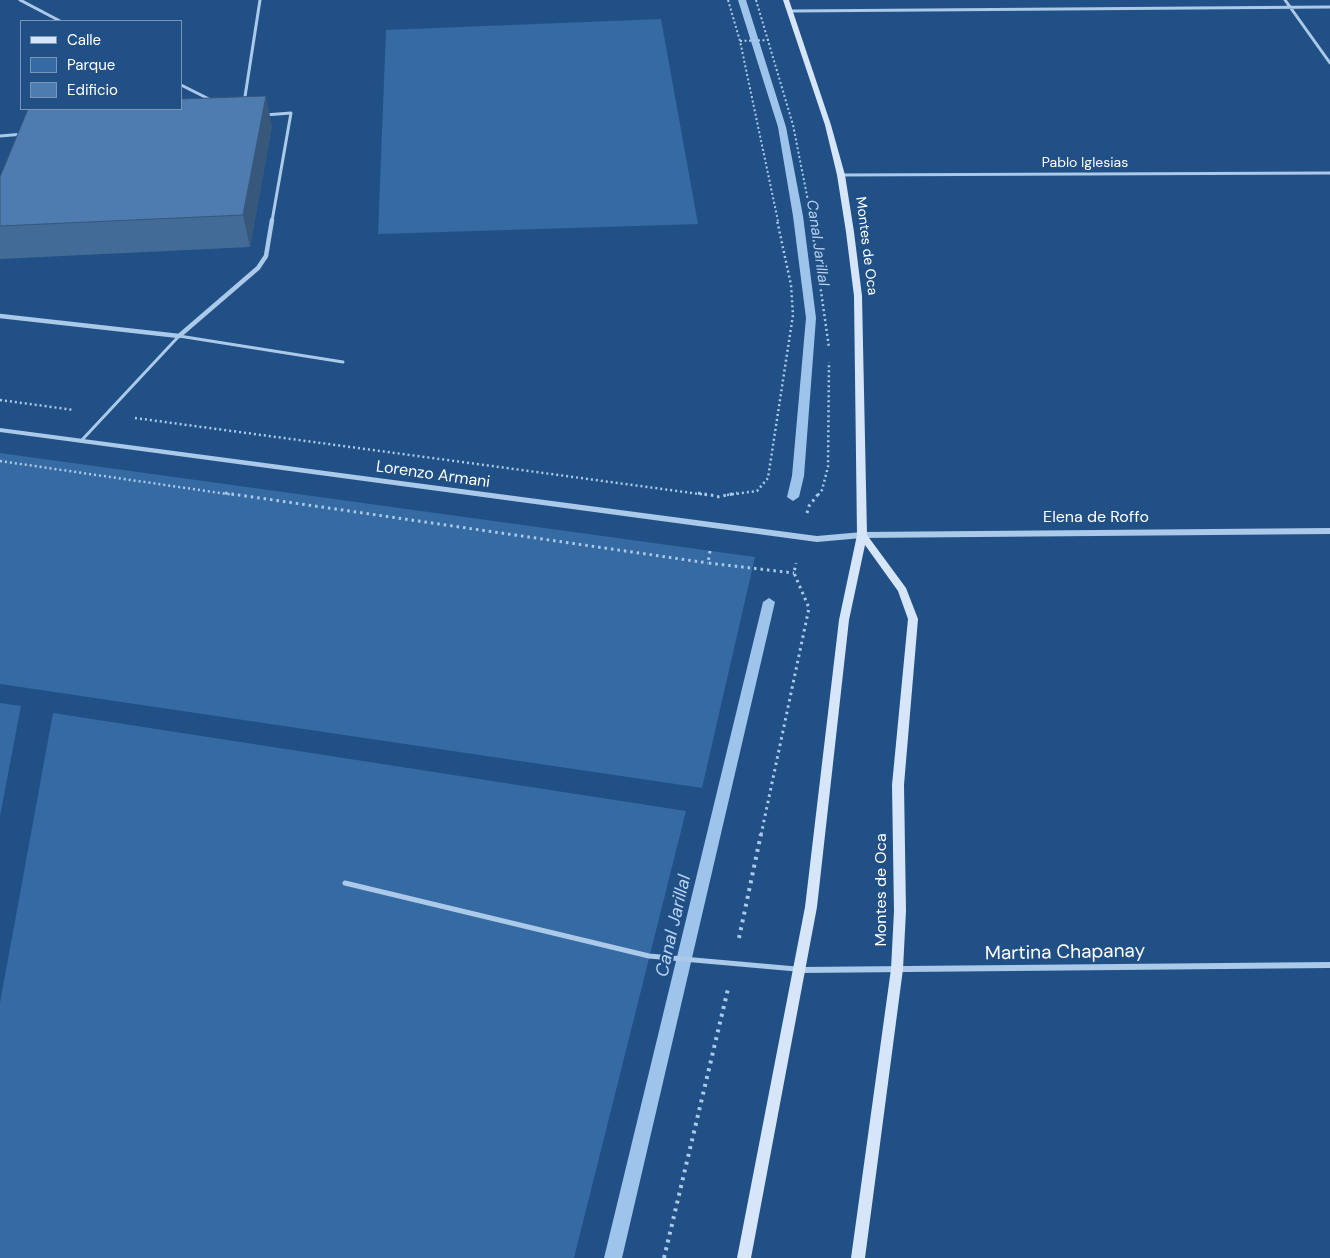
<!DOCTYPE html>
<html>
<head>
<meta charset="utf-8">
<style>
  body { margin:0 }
  #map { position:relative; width:1330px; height:1258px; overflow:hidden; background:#215086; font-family:"DM Sans",sans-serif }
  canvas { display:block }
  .legend { position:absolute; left:20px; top:20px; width:162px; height:90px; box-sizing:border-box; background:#215086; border:1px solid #7a96b6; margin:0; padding:6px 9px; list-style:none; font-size:15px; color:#fff }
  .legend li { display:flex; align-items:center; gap:10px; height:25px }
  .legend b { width:25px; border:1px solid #7a96b6 }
</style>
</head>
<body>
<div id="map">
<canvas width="1330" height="1258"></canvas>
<ul class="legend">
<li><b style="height:6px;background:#d6e5f7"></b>Calle</li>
<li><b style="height:14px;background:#356aa3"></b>Parque</li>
<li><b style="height:14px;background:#4e7cb0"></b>Edificio</li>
</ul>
</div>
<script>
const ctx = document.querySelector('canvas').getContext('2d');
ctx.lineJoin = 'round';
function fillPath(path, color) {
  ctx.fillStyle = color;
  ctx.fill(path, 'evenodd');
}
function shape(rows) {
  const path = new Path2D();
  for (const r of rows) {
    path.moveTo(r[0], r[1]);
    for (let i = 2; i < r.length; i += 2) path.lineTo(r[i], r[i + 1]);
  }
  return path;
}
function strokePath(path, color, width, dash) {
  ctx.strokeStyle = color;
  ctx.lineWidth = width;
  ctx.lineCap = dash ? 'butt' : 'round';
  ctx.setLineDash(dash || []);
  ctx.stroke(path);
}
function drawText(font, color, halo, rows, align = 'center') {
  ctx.font = font + ' "DM Sans",sans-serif';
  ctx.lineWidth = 4.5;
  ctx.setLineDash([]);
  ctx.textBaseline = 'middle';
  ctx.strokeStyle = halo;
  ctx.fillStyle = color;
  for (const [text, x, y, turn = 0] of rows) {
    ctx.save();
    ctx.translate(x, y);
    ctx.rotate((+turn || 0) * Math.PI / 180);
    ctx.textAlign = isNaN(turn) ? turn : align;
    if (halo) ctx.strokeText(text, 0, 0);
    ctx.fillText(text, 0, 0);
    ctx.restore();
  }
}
fillPath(shape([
  [661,19,698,224,378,234,386,30],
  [0,453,755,557,702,788,0,684],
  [0,703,21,706,0,816],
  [53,713,686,811,574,1258,0,1258,0,1003]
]), '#356aa3');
fillPath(shape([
  [738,0,746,0,786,127,803,216,816,318,804,476,799,497,793,501,787,497,792,476,806,318,793,216,778,127,738,0],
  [769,598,775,602,622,1258,604,1258,763,602,769,598]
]), '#9fc4eb');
strokePath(shape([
  [728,0,740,41,778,221],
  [756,0,793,125,812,221],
  [740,41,769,40]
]), '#abc9e9', 2, [2, 2.5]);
strokePath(shape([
  [811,220,829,348],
  [0,400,74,410],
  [135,418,707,495],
  [0,461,234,495],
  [727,495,757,491,768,478,793,315,791,285,777,220],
  [818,495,822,490,828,467,829,362]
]), '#abc9e9', 2.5, [2, 3]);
strokePath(shape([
  [225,493,708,563],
  [698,493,717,496],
  [717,497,737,493],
  [807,513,809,506,819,493],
  [710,551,708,563,794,573],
  [761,835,809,608,794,573,796,563]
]), '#abc9e9', 3, [2.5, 4]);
strokePath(shape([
  [739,938,761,834],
  [664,1258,728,989]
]), '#abc9e9', 4, [3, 5]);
strokePath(shape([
  [81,441,179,336,343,362]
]), '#abc9e9', 3);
strokePath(shape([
  [345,883,649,956,796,969]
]), '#abc9e9', 5);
strokePath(shape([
  [20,0,60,21],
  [1285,0,1330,63],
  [791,11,1330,7],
  [181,85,211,100],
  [244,103,260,0],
  [265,115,291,113,272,221],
  [0,136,24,134],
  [841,175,1330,173]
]), '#abc9e9', 3);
strokePath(shape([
  [0,316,179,336,258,268,266,256,272,220]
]), '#abc9e9', 4.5);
strokePath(shape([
  [801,970,1330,965]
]), '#abc9e9', 6);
fillPath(shape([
  [0,428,817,536,862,532,1330,528,1330,534,862,538,817,542,0,432,0,428]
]), '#abc9e9');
fillPath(shape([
  [783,0,789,0,831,125,845,175,854,232,862,296,867,535,906,588,918,619,904,785,906,911,903,969,865,1258,851,1258,891,969,894,911,892,785,908,619,898,591,865,545,849,620,817,907,751,1258,737,1258,805,907,839,620,857,535,854,296,846,232,837,175,825,125,783,0]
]), '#d6e5f7');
fillPath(shape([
  [272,126,250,247,0,259,0,177]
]), '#436b97');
fillPath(shape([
  [266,96,272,126,250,247,243,215]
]), '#37577b');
const building = shape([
  [266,96,243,215,0,226,0,177,28,109,181,109,181,99,266,96]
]);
fillPath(building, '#4e7cb0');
strokePath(building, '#37577b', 1);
drawText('14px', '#fff', '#215086', [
  ["Pablo Iglesias",1085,163],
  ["Montes de Oca",866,246,83]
]);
drawText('italic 15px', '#b7d3f1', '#215086', [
  ["Canal Jarillal",817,243,82]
]);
drawText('16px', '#fff', '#215086', [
  ["Lorenzo Armani",433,475,8],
  ["Elena de Roffo",1096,518],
  ["Montes de Oca",882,890,-90]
]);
drawText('italic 18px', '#b7d3f1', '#215086', [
  ["Canal Jarillal",674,926,-77]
]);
drawText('19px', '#fff', '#215086', [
  ["Martina Chapanay",1065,953,-1]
]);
</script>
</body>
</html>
